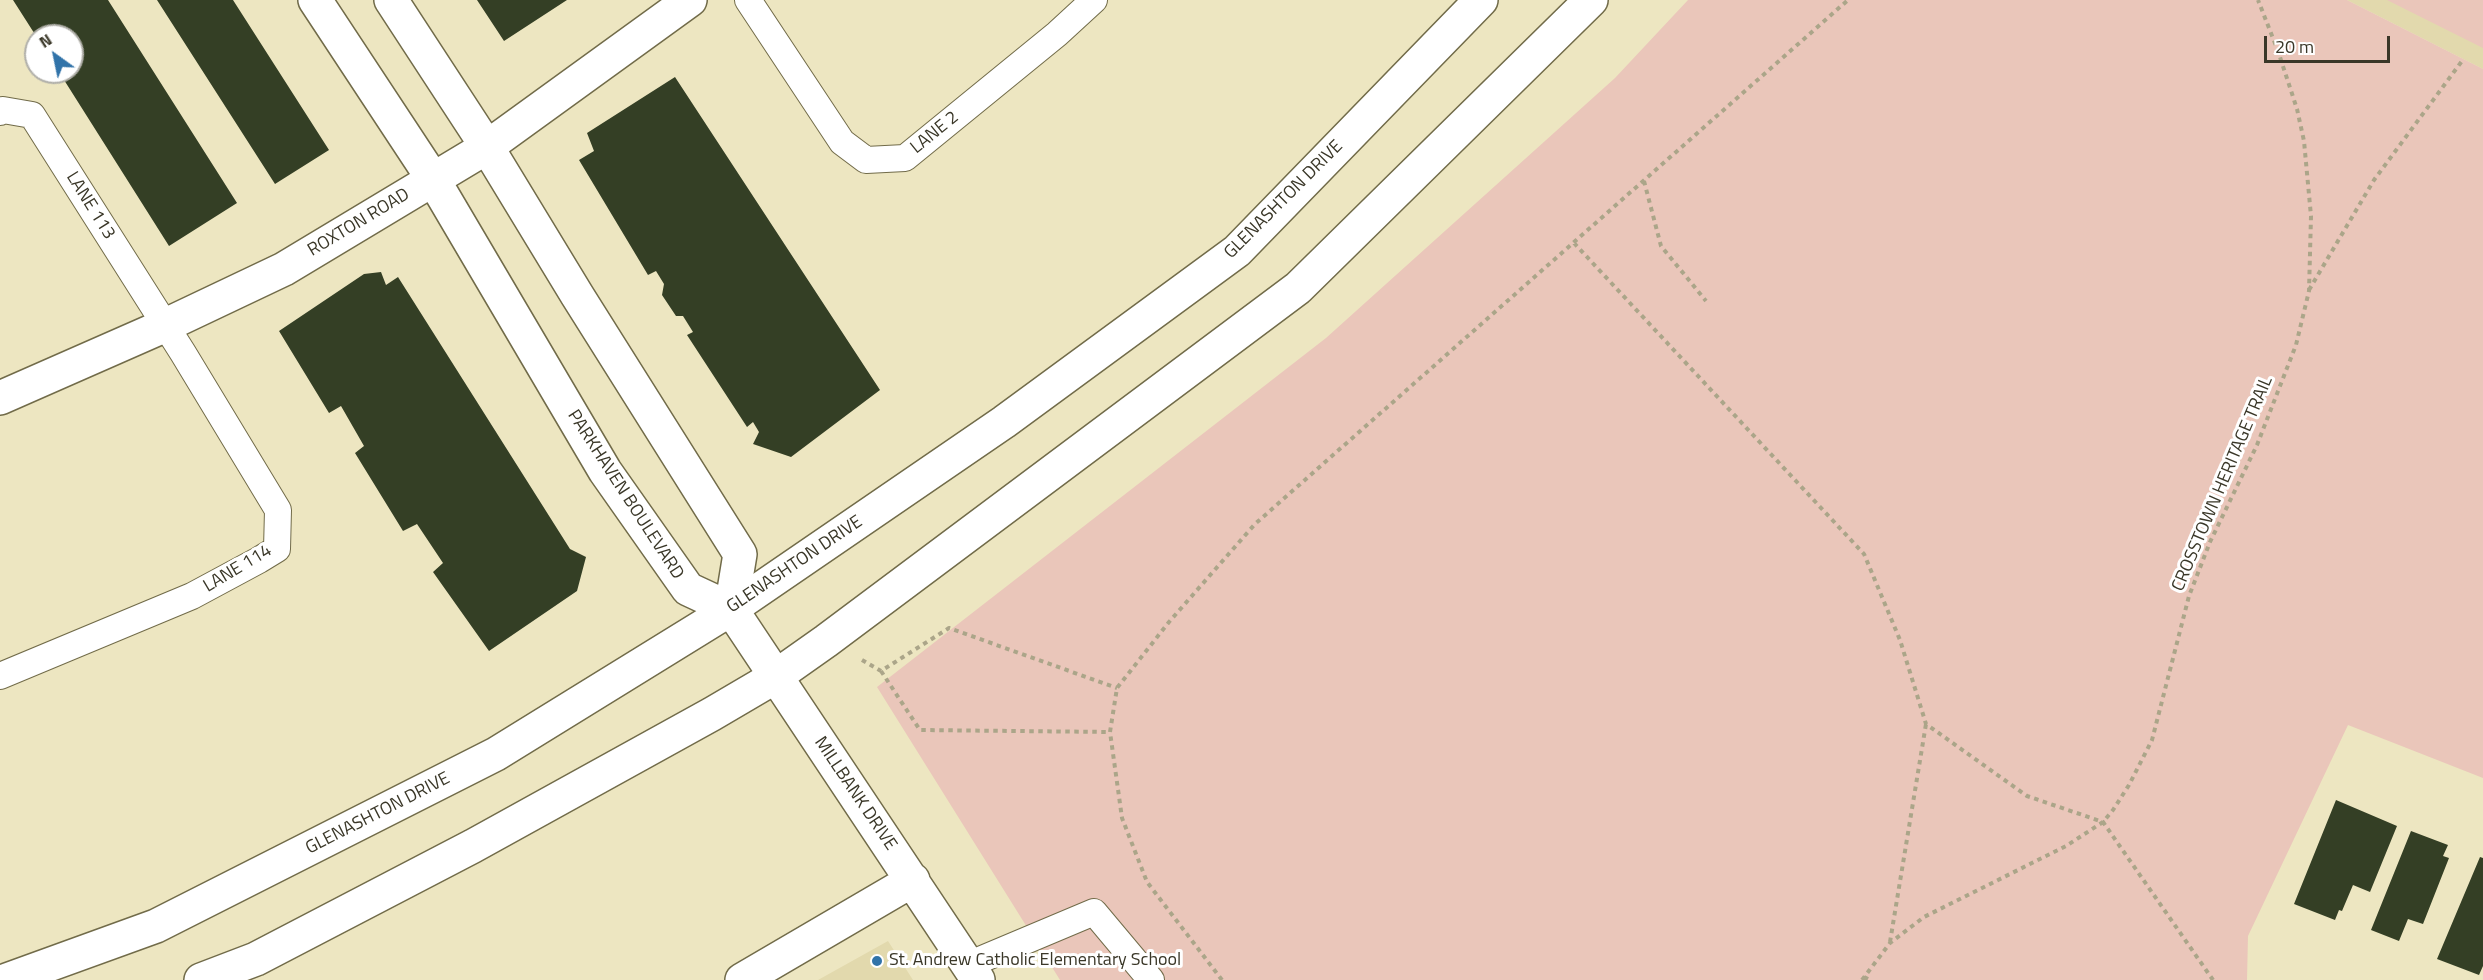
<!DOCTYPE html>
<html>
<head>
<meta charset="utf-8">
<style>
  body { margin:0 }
  #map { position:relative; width:2483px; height:980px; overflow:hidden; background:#ede6c1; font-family:"Titillium Web",sans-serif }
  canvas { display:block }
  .north { position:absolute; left:24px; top:24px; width:60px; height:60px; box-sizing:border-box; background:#fff; border:2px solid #b0afa9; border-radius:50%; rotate:327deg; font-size:16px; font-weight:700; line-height:24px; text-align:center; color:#3a3728 }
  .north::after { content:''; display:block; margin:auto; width:21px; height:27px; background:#3173a9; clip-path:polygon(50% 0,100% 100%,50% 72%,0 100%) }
  .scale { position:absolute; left:2264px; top:36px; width:126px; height:27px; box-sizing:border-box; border:3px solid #3a3728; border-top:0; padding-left:8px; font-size:18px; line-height:21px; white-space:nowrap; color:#3a3728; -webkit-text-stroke:4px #fff; paint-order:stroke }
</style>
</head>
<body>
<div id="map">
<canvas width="2483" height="980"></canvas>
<div class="north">N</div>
<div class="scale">20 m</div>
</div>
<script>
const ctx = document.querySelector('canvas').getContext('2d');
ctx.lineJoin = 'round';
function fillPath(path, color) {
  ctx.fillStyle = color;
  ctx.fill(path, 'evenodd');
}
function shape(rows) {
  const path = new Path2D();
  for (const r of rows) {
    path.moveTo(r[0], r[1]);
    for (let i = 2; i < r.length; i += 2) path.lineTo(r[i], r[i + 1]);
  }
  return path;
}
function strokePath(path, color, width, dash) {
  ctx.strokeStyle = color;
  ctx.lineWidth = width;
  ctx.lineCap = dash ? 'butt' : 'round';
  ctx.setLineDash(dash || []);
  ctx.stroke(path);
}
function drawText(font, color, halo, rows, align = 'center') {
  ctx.font = font + ' "Titillium Web",sans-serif';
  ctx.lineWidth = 6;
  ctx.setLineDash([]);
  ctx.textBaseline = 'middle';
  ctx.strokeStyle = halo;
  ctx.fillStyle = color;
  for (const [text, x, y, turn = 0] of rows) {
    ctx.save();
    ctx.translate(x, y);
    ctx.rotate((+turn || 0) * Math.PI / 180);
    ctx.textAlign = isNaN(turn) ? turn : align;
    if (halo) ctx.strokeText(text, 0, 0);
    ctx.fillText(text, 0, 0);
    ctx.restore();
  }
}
fillPath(shape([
  [2347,0,2483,0,2483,69],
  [888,941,913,980,818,980]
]), '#e2d9ad');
fillPath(shape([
  [1688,0,2347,0,2483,69,2483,778,2348,725,2248,936,2247,980,1060,980,877,687,1326,338,1615,78],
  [2387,0,2483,0,2483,48]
]), '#eac6ba');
fillPath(shape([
  [13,0,108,0,237,203,169,246,59,72,72,72,72,36,36,36],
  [157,0,233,0,329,150,275,184],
  [477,0,567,0,504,41],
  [675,77,880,390,791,457,753,444,759,432,753,422,747,427,687,335,693,332,683,316,676,316,662,295,664,284,656,271,648,275,579,160,594,151,587,133],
  [381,272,386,285,398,277,570,549,586,557,577,591,489,651,433,572,443,563,417,524,403,531,355,453,364,446,341,406,329,413,279,331,364,274],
  [2336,800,2397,826,2370,892,2353,885,2342,911,2339,910,2335,920,2294,904],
  [2411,831,2448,845,2443,856,2449,858,2423,924,2408,919,2399,941,2371,930],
  [2480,857,2483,858,2483,966,2479,975,2437,959]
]), '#343f25');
const service = shape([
  [748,0,842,142,866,160,905,158,1057,34,1094,0],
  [0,112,3,110,32,115,183,353,278,510,277,549,259,560,192,596,0,676],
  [968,965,1094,912,1151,980]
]);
const minor = shape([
  [315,0,433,179,605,471,688,589,731,609],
  [391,0,487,147,577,295,740,554,731,609],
  [0,398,166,325,284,269,487,147,690,0],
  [731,609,978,980],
  [742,980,913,880]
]);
const tertiary = shape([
  [7,980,156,926,496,754,731,609,1004,422,1237,251,1481,0],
  [201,980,256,959,473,846,712,714,775,677,826,641,1298,288,1591,0]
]);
strokePath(service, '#716b49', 28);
strokePath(minor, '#716b49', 36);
strokePath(tertiary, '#716b49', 36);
strokePath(shape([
  [1644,181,1661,246,1706,301],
  [1574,243,1864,554,1900,640,1926,724,2027,796,2103,822,2213,980],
  [2309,290,2374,180,2462,61],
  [862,660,881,671,949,628,1117,688],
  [881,671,920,730,1110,732],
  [1890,942,1926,724],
  [1864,977,1870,980],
  [1222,980,1147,882,1122,818,1110,732,1117,688,1169,622,1255,524,1848,0],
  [1862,980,1890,943,1924,917,2066,846,2103,822,2113,810,2129,785,2152,740,2189,596,2210,542,2257,445,2296,345,2309,291,2311,216,2304,141,2297,109,2278,51,2258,0]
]), '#aba589', 4, [4.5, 4.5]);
strokePath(service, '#fff', 26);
strokePath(minor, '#fff', 33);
strokePath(tertiary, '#fff', 33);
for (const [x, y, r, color] of [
  [877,961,6,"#3173a9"]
]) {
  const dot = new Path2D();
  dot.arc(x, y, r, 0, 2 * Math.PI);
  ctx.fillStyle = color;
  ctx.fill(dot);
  strokePath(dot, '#fff', 2);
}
drawText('18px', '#3a3728', '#fff', [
  ["LANE 2",935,133,-39],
  ["GLENASHTON DRIVE",1284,200,-45],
  ["LANE 113",90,206,58],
  ["ROXTON ROAD",359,223,-31],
  ["CROSSTOWN HERITAGE TRAIL",2223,484,-67],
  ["PARKHAVEN BOULEVARD",625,495,57],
  ["GLENASHTON DRIVE",795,565,-34],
  ["LANE 114",238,569,-31],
  ["MILLBANK DRIVE",855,794,56],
  ["GLENASHTON DRIVE",378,814,-27]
]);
drawText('18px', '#3a3728', '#fff', [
  ["St. Andrew Catholic Elementary School",889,961]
], 'left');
</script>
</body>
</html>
